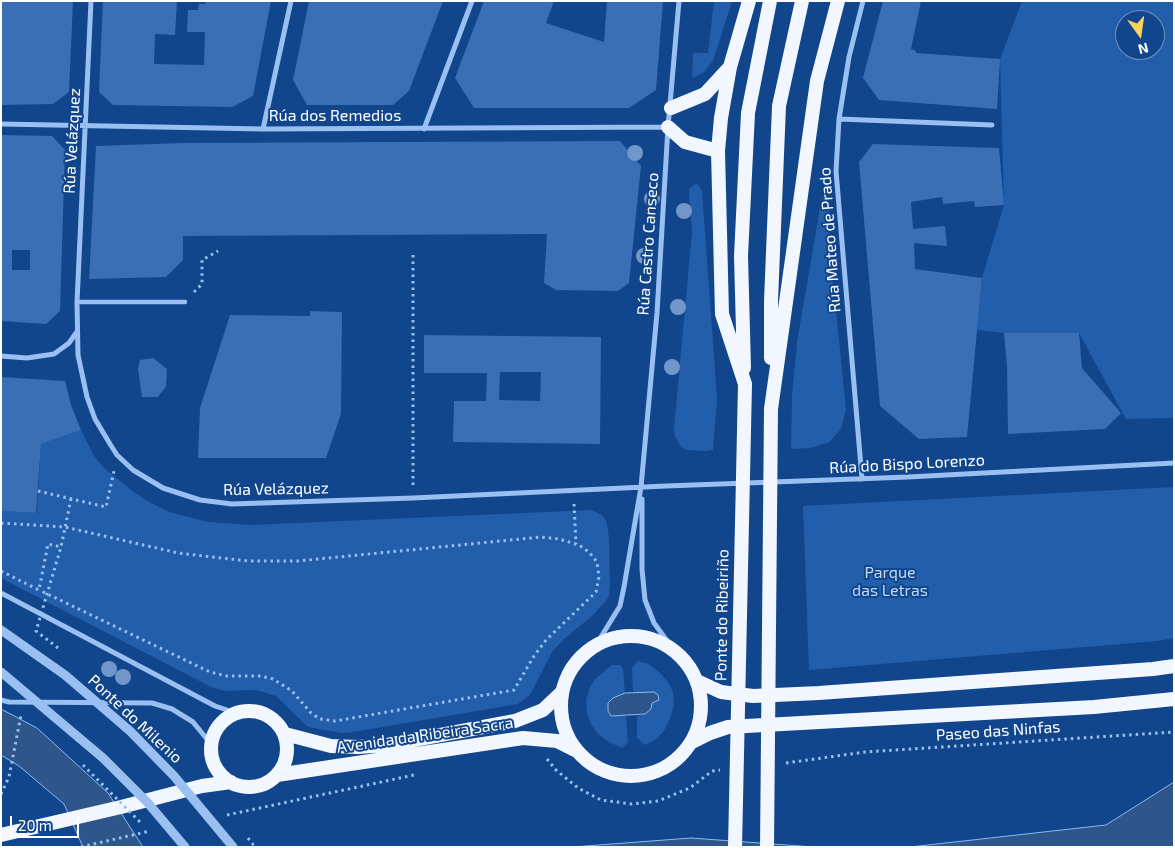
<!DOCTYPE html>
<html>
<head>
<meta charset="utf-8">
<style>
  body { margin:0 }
  #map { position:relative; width:1175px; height:848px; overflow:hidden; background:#11458c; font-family:"Exo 2",sans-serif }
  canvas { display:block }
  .frame { position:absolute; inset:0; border:2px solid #fff; pointer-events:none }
  .north { position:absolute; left:1115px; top:10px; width:50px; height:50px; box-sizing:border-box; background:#11458c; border:1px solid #708fba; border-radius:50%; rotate:166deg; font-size:14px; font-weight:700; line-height:20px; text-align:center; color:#fff }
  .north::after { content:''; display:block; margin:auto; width:18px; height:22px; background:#ffd259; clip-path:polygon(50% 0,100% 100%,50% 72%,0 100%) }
  .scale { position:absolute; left:10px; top:816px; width:69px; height:22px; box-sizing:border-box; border:2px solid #fff; border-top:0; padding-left:6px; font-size:15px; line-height:18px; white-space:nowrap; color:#fff; -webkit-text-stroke:4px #11458c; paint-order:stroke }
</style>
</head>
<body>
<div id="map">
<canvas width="1175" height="848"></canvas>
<div class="frame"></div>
<div class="north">N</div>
<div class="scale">20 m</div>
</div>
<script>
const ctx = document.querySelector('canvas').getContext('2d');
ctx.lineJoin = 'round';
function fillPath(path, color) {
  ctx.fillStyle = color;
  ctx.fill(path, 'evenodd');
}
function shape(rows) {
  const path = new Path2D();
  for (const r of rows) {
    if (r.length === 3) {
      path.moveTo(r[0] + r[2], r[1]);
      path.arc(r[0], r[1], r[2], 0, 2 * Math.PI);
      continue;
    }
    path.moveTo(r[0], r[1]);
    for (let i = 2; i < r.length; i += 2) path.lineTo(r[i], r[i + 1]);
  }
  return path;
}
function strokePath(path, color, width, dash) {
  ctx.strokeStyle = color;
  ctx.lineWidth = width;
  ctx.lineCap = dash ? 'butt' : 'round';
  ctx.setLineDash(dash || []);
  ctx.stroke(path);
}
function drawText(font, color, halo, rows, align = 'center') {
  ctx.font = font + ' "Exo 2",sans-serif';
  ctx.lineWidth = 4;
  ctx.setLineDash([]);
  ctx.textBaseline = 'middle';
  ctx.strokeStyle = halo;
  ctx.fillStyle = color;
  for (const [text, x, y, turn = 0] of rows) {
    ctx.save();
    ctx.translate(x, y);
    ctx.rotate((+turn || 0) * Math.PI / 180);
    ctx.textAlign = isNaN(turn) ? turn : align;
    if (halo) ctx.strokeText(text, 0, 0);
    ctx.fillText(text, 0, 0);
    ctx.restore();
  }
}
fillPath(shape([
  [714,1,732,1,713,61,703,73,692,78,693,53,708,53],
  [1022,1,1174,1,1174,418,1126,419,1079,333,1004,333,977,330,982,278,1004,205,1000,59],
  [1125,20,1155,20,1155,50,1125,50],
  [827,167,831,262,846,409,841,429,829,442,810,448,791,449,792,396,797,342],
  [698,184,702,191,717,398,713,450,705,451,687,450,681,447,675,436,674,429,692,232,689,193,689,189,694,185],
  [81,430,94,456,105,469,134,492,149,502,169,512,208,522,251,525,592,510,603,516,607,523,609,539,610,586,609,595,606,601,592,616,563,640,552,652,530,695,518,704,353,732,341,733,308,727,276,696,256,690,225,691,211,687,1,578,1,511,37,513,41,444],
  [1174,487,1174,638,1157,641,809,670,803,506],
  [638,661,649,664,659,672,668,682,673,692,674,704,670,719,664,731,655,740,645,745,637,738,637,716,645,714,654,692,633,693,632,668],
  [612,665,620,665,623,668,625,693,613,698,608,703,608,711,611,716,626,716,628,742,622,748,609,742,598,734,591,724,587,713,586,700,590,687,595,679]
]), '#235eab');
const water = shape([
  [654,692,658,695,659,700,652,703,651,709,645,714,611,716,608,711,608,703,613,698,625,693,654,692],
  [1,709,37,728,108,793,143,847,83,847,64,804,19,766,1,755,1,709],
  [1174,782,1174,847,910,847,1106,825,1174,782],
  [691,838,814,847,572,847,691,838]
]);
fillPath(water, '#2f568b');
strokePath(water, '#8abaf5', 1);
fillPath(shape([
  [1,1,73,1,69,92,53,104,1,105],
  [103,1,177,1,175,35,155,34,154,64,204,65,205,32,187,32,188,10,198,10,199,4,205,4,206,1,271,1,253,96,232,107,113,105,99,92],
  [309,1,443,1,409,91,393,105,307,105,293,80],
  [484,1,554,1,546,23,604,42,607,1,663,1,656,90,629,108,474,108,455,78],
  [883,1,921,1,911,49,916,51,916,53,1000,59,997,109,879,100,863,78],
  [1,135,52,136,65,150,60,311,46,324,1,321],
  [12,250,30,250,30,270,12,270],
  [620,141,641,166,629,283,618,291,556,290,544,283,547,234,183,236,183,260,166,277,89,279,96,146,183,143],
  [873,144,999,148,1004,205,975,207,974,201,943,204,942,197,911,202,913,229,945,226,947,246,914,243,915,269,982,278,967,437,919,439,880,406,859,162],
  [310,311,342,312,341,414,326,458,198,458,200,408,230,315,310,316],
  [1004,333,1079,333,1082,368,1121,413,1105,429,1008,434,1007,366],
  [424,335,601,337,600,444,453,442,454,401,486,401,487,373,424,373],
  [500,372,541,372,540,401,499,400],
  [153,358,167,369,166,386,158,397,142,397,138,369,140,360],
  [1,377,65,381,71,405,81,430,41,444,36,513,1,511]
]), '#3a6fb5');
strokePath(shape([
  [194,292,202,284,202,260,218,251],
  [413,485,413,251],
  [38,491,106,507,114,471],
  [574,504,576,544],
  [1,523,65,527,178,553,248,561,298,561,541,537,559,539,579,545,589,552,597,562,599,577,596,592,546,640,534,656,514,690,335,721,320,719,311,713,292,691,273,679,261,676,227,676,210,672,39,590],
  [1,571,39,590,48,544,61,547],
  [547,759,556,770,578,788,601,800,632,804,658,801,690,788,712,771,720,770],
  [786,763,865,752,1174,732],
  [1,794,9,777,21,715],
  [227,815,414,775],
  [81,847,150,831]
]), '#99c0f1', 3, [2.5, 4]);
strokePath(shape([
  [77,302,185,302]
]), '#99c0f1', 4.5);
strokePath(shape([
  [91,1,77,302,78,355,87,397,95,419,110,444,117,455,133,470,163,488,200,500,232,504,413,498,666,486,908,477,1174,463],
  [839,119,992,125],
  [1,124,263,129,668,127],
  [263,129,291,1],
  [424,129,472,1],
  [1,356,27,358,54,354,69,343,76,333],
  [862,479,836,171,839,119,849,57,863,1],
  [642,499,642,569,645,600,654,623,673,649],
  [1,593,215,706,236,713],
  [596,645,620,606,624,587,641,487,657,313,668,127,679,1],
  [1,700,9,702,152,703,172,709,193,722,211,744]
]), '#99c0f1', 5);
strokePath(shape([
  [671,108,705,94,729,68],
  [668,127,685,142,718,151],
  [771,358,771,301,779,106,802,1],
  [744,368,741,256,748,113,770,1],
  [745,384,722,314,718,151,721,118,730,67,749,1],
  [771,409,817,81,838,1],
  [631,706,70],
  [697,681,721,692,753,696,819,693,1153,669,1174,666],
  [249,749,38],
  [285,734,331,746,358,747,387,745,515,721,543,710,561,693],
  [692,742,710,733,728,727,1094,707,1174,699],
  [277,775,523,738,557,741,577,751],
  [1,835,121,807,202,786,231,782]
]), '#f1f6ff', 14);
strokePath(shape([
  [58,648,36,631,61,547,71,499],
  [83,765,142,824],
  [248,838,255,847]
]), '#99c0f1', 3, [2.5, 4]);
strokePath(shape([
  [1,630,65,675,130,731,174,776,233,847],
  [1,672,103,758,147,802,185,847]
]), '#99c0f1', 9);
strokePath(shape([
  [735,847,745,384],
  [767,847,771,409]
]), '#f1f6ff', 14);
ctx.fillStyle = '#7197ca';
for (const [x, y] of [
  [635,153],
  [652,199],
  [684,211],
  [644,256],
  [678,307],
  [672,367],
  [109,669],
  [123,677]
]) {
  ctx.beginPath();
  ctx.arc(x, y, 8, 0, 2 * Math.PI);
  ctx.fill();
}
drawText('16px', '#fff', '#11458c', [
  ["Rúa dos Remedios",335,116],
  ["Rúa Velázquez",72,141,-87],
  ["Rúa Mateo de Prado",830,240,-94],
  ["Rúa Castro Canseco",648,244,-86],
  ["Rúa do Bispo Lorenzo",907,464,-3],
  ["Rúa Velázquez",276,489,-1],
  ["Ponte do Ribeiriño",722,615,-89],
  ["Ponte do Milenio",135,719,43],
  ["Paseo das Ninfas",998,731,-4],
  ["Avenida da Ribeira Sacra",425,735,-8]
]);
drawText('16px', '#c0dafd', '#11458c', [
  ["Parque",890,573],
  ["das Letras",890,591]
]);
</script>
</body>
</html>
